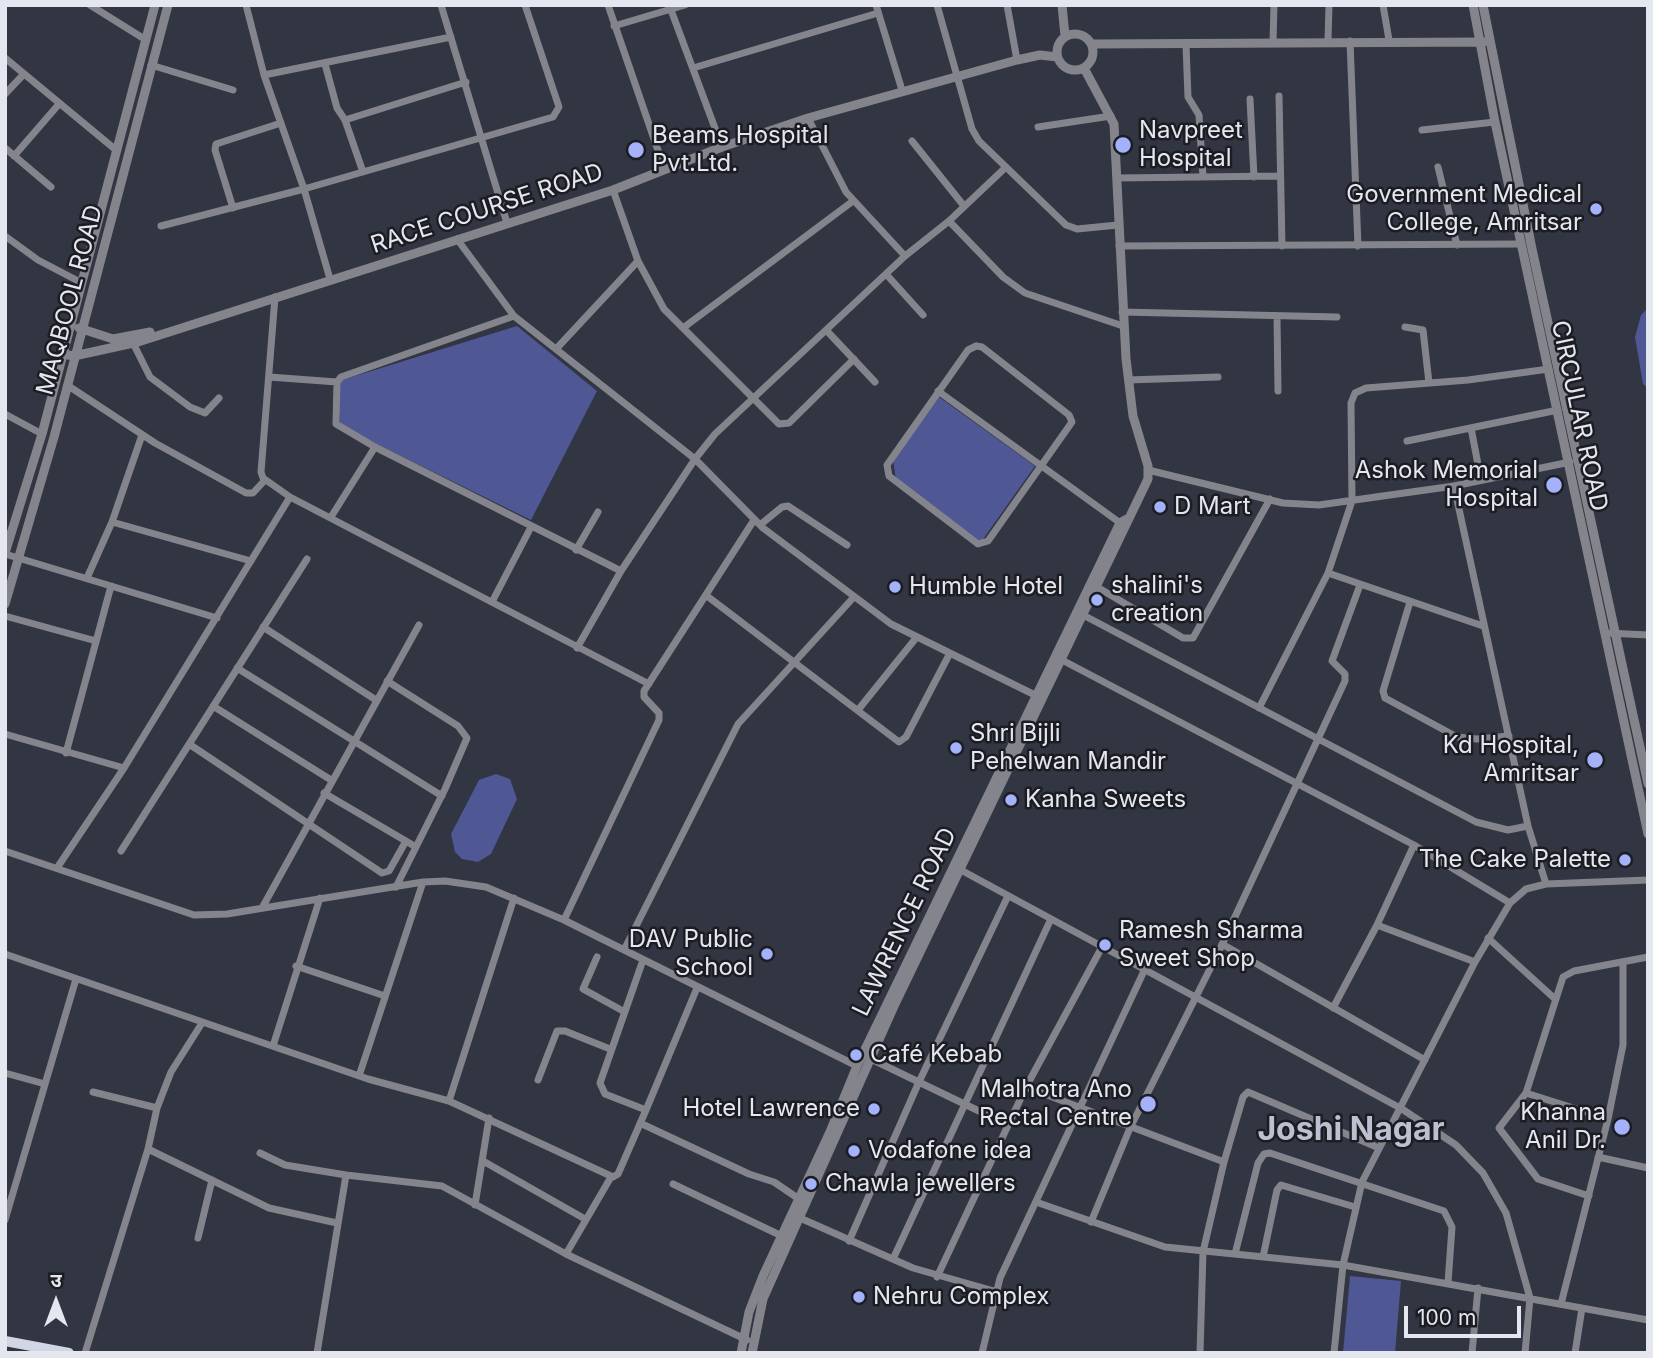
<!DOCTYPE html>
<html>
<head>
<meta charset="utf-8">
<style>
  body { margin:0 }
  #map { position:relative; width:1653px; height:1358px; overflow:hidden; background:#323542; font-family:Inter,"Noto Sans Devanagari",sans-serif }
  canvas { display:block }
  .frame { position:absolute; inset:0; border:7px solid #e5e7f0; pointer-events:none }
  .north { position:absolute; left:21px; top:1267px; width:70px; height:70px; -webkit-text-stroke:5px #1c1d23; paint-order:stroke; rotate:0deg; font-size:19px; font-weight:700; line-height:28px; text-align:center; color:#e5e7f0 }
  .north::after { content:''; display:block; margin:auto; width:24px; height:32px; background:#e5e7f0; clip-path:polygon(50% 0,100% 100%,50% 72%,0 100%) }
  .scale { position:absolute; left:1404px; top:1306px; width:117px; height:32px; box-sizing:border-box; border:4px solid #e5e7f0; border-top:0; padding-left:9px; font-size:21px; line-height:24px; white-space:nowrap; color:#e5e7f0; -webkit-text-stroke:5px #1c1d23; paint-order:stroke }
</style>
</head>
<body>
<div id="map">
<canvas width="1653" height="1358"></canvas>
<div class="frame"></div>
<div class="north">उ</div>
<div class="scale">100 m</div>
</div>
<script>
const ctx = document.querySelector('canvas').getContext('2d');
ctx.lineJoin = 'round';
function fillPath(path, color) {
  ctx.fillStyle = color;
  ctx.fill(path, 'evenodd');
}
function shape(rows) {
  const path = new Path2D();
  for (const r of rows) {
    if (r.length === 3) {
      path.moveTo(r[0] + r[2], r[1]);
      path.arc(r[0], r[1], r[2], 0, 2 * Math.PI);
      continue;
    }
    path.moveTo(r[0], r[1]);
    for (let i = 2; i < r.length; i += 2) path.lineTo(r[i], r[i + 1]);
  }
  return path;
}
function strokePath(path, color, width, dash) {
  ctx.strokeStyle = color;
  ctx.lineWidth = width;
  ctx.lineCap = dash ? 'butt' : 'round';
  ctx.setLineDash(dash || []);
  ctx.stroke(path);
}
function drawText(font, color, halo, rows, align = 'center') {
  ctx.font = font + ' Inter,sans-serif';
  ctx.lineWidth = 5;
  ctx.setLineDash([]);
  ctx.textBaseline = 'middle';
  ctx.strokeStyle = halo;
  ctx.fillStyle = color;
  for (const [text, x, y, turn = 0] of rows) {
    ctx.save();
    ctx.translate(x, y);
    ctx.rotate((+turn || 0) * Math.PI / 180);
    ctx.textAlign = isNaN(turn) ? turn : align;
    if (halo) ctx.strokeText(text, 0, 0);
    ctx.fillText(text, 0, 0);
    ctx.restore();
  }
}
fillPath(shape([
  [1648,308,1648,388,1643,384,1635,337,1641,315],
  [517,326,597,391,531,520,340,426,339,381],
  [939,397,1035,466,981,542,896,480,893,460],
  [496,774,510,779,517,799,491,854,478,862,462,859,455,852,451,834,479,780],
  [1350,1276,1401,1281,1395,1353,1343,1353]
]), '#4f5895');
strokePath(shape([
  [90,5,146,40],
  [246,5,264,75,304,189,330,279],
  [441,5,507,223],
  [608,5,664,168],
  [876,5,902,90],
  [937,5,972,129,979,141,1066,225,1077,229,1118,225],
  [1007,5,1017,60],
  [1383,5,1389,40],
  [671,10,722,147],
  [614,26,685,5],
  [1328,41,1329,5],
  [1350,41,1358,246],
  [1273,43,1274,5],
  [1186,45,1188,97,1199,115,1203,177],
  [5,58,116,150],
  [325,64,337,108,345,120,466,82],
  [151,65,233,90],
  [693,68,878,13],
  [264,75,451,37],
  [5,94,23,75],
  [1279,96,1282,246],
  [1250,99,1254,177],
  [808,118,846,192,905,256],
  [345,120,363,172],
  [1038,127,1111,116],
  [1422,130,1495,122],
  [912,141,964,206],
  [5,148,51,187],
  [14,156,59,104],
  [1438,167,1457,245],
  [1117,178,1279,176],
  [613,190,638,261,664,309,779,424,789,423,854,359],
  [233,208,215,150,216,144,281,123],
  [949,221,1003,277,1025,293,1123,326],
  [161,226,304,189,553,117,559,107,525,5],
  [5,236,38,260,82,283],
  [457,239,514,316,695,459,763,528,891,624,1037,696],
  [1119,246,1521,244],
  [886,274,923,315],
  [1122,312,1337,317],
  [514,316,341,377,337,382,336,424,375,447,621,571],
  [1277,316,1278,391],
  [1405,327,1423,330,1429,383],
  [683,328,853,201],
  [827,331,875,382],
  [133,343,150,377,190,407,205,413,219,398],
  [976,346,982,347,1069,415,1072,422,988,541,978,544,889,476,887,465,968,350,976,346],
  [557,348,638,261],
  [269,377,337,382],
  [1128,380,1218,377],
  [67,385,155,443,246,493,253,493,265,480],
  [938,391,1123,525],
  [5,414,42,434],
  [1471,428,1481,480],
  [1407,441,1558,410],
  [1148,470,1283,503,1319,505,1454,486,1570,462],
  [1454,486,1528,826,1546,884],
  [290,497,649,684],
  [331,517,375,447],
  [112,522,251,561],
  [760,525,782,507,788,506,847,545],
  [576,550,598,512],
  [5,554,217,618],
  [1328,573,1483,626],
  [87,578,112,522,142,435],
  [1097,587,1183,638,1193,638,1270,499],
  [707,596,899,742,906,737,949,655],
  [492,602,531,527],
  [1410,602,1383,691,1385,698,1457,737,1477,739,1509,736],
  [1083,615,1476,822,1508,830,1528,826],
  [5,616,96,641],
  [263,627,376,700],
  [1607,633,1648,635],
  [577,648,621,571,695,459,715,434,905,256,949,221,1006,167],
  [1062,660,1414,845,1510,903],
  [237,668,442,796],
  [387,681,458,726,467,738,445,789,396,887],
  [213,706,331,780],
  [1259,708,1328,573,1352,501,1351,403,1355,393,1366,388,1468,380,1549,369],
  [858,710,916,638],
  [5,734,124,768],
  [189,744,382,873,389,871,406,841],
  [66,753,111,586],
  [324,793,416,847],
  [5,851,194,915,227,914,423,882,445,881,486,887,564,920,857,1066],
  [121,851,307,559],
  [57,868,124,768,290,497,263,478,261,472,275,297],
  [959,869,1402,1109,1456,1145,1483,1173,1506,1213,1530,1298,1525,1353],
  [262,908,419,625],
  [564,920,659,720,659,713,644,697,644,691,754,520],
  [1377,925,1475,962],
  [1488,938,1554,998],
  [1222,944,1425,1060],
  [624,950,738,724,853,598],
  [5,954,368,1079,449,1101,613,1177,618,1174,646,1110,697,988],
  [597,957,583,989,623,1011],
  [643,960,600,1083,605,1094,646,1110],
  [296,966,385,996],
  [1333,1008,1377,925,1414,845],
  [273,1046,320,898],
  [871,1059,1008,1125],
  [5,1073,45,1084],
  [359,1076,423,882],
  [538,1080,557,1031,565,1031,610,1049],
  [1026,1087,1224,1162,1203,1252,1200,1353],
  [93,1092,157,1108],
  [1526,1093,1608,1119],
  [449,1101,514,898],
  [640,1123,749,1174,774,1182,799,1199],
  [148,1149,269,1208,337,1223],
  [260,1153,285,1165,346,1175],
  [1598,1157,1648,1168],
  [483,1161,585,1219],
  [1224,1162,1243,1097,1248,1092,1379,1148],
  [673,1184,786,1238],
  [1589,1196,1538,1179,1499,1128,1526,1093,1563,977,1574,971,1648,957],
  [1036,1202,1165,1247,1343,1265,1648,1320],
  [475,1205,489,1118],
  [800,1218,913,1268,994,1291],
  [5,1220,76,979],
  [1091,1222,1130,1128,1219,951,1345,681,1345,674,1332,661,1360,585],
  [198,1238,212,1180],
  [849,1241,918,1084,1007,898],
  [566,1254,611,1177],
  [1235,1254,1258,1163,1264,1154,1270,1153,1444,1211,1452,1227,1448,1283],
  [1263,1257,1277,1190,1281,1185,1355,1207],
  [893,1259,1050,921],
  [937,1277,1026,1087,1102,947],
  [1561,1304,1608,1119,1623,1045,1623,962],
  [85,1353,148,1149,157,1108,171,1072,202,1023],
  [317,1353,346,1175,442,1186,566,1254,747,1340],
  [982,1353,1000,1278,1144,971],
  [1334,1353,1343,1265,1362,1182,1475,962,1510,903,1526,889,1546,884,1648,880],
  [1472,1353,1478,1288],
  [1575,1353,1582,1308]
]), '#84858c', 7);
strokePath(shape([
  [1062,5,1065,36],
  [1473,5,1495,122,1648,834],
  [1483,5,1532,249,1648,784],
  [1075,52,18],
  [1092,44,1484,42],
  [79,328,113,339,150,332],
  [63,354,74,356,138,342,613,190,722,147,808,118,1017,60,1040,55,1057,57],
  [5,553,42,434,155,5],
  [5,604,54,437,168,5],
  [741,1353,749,1312,763,1276,830,1132,857,1066,1120,523,1127,519],
  [752,1353,763,1299,895,1004,1148,479,1148,466,1133,416,1126,359,1114,124,1084,68]
]), '#84858c', 9);
strokePath(shape([
  [5,1341,69,1353]
]), '#d2d5e3', 10);
for (const [x, y, r, color] of [
  [1123,145,9,"#a4b2fc"],
  [636,150,9,"#a4b2fc"],
  [1596,209,7,"#a4b2fc"],
  [1554,485,9,"#a4b2fc"],
  [1160,507,7,"#a4b2fc"],
  [895,587,7,"#a4b2fc"],
  [1097,600,7,"#a4b2fc"],
  [956,748,7,"#a4b2fc"],
  [1595,760,9,"#a4b2fc"],
  [1011,800,7,"#a4b2fc"],
  [1625,860,7,"#a4b2fc"],
  [1105,945,7,"#a4b2fc"],
  [767,954,7,"#a4b2fc"],
  [856,1055,7,"#a4b2fc"],
  [1148,1104,9,"#a4b2fc"],
  [874,1109,7,"#a4b2fc"],
  [1622,1127,9,"#a4b2fc"],
  [854,1151,7,"#a4b2fc"],
  [811,1184,7,"#a4b2fc"],
  [859,1297,7,"#a4b2fc"]
]) {
  const dot = new Path2D();
  dot.arc(x, y, r, 0, 2 * Math.PI);
  ctx.fillStyle = color;
  ctx.fill(dot);
  strokePath(dot, '#1c1d23', 2.5);
}
drawText('24px', '#e5e7f0', '#1c1d23', [
  ["Navpreet",1139,131],
  ["Hospital",1139,159],
  ["Beams Hospital",652,136],
  ["Pvt.Ltd.",652,164],
  ["Government Medical",1582,195,"right"],
  ["College, Amritsar",1582,223,"right"],
  ["Ashok Memorial",1538,471,"right"],
  ["Hospital",1538,499,"right"],
  ["D Mart",1174,507],
  ["shalini's",1111,586],
  ["creation",1111,614],
  ["Humble Hotel",909,587],
  ["Shri Bijli",970,734],
  ["Pehelwan Mandir",970,762],
  ["Kd Hospital,",1579,746,"right"],
  ["Amritsar",1579,774,"right"],
  ["Kanha Sweets",1025,800],
  ["The Cake Palette",1611,860,"right"],
  ["Ramesh Sharma",1119,931],
  ["Sweet Shop",1119,959],
  ["DAV Public",753,940,"right"],
  ["School",753,968,"right"],
  ["Café Kebab",870,1055],
  ["Malhotra Ano",1132,1090,"right"],
  ["Rectal Centre",1132,1118,"right"],
  ["Hotel Lawrence",860,1109,"right"],
  ["Khanna",1606,1113,"right"],
  ["Anil Dr.",1606,1141,"right"],
  ["Vodafone idea",868,1151],
  ["Chawla jewellers",825,1184],
  ["Nehru Complex",873,1297]
], 'left');
drawText('24px', '#e5e7f0', '#1c1d23', [
  ["RACE COURSE ROAD",487,209,-18],
  ["MAQBOOL ROAD",70,300,-75],
  ["CIRCULAR ROAD",1579,416,78],
  ["LAWRENCE ROAD",905,922,-64]
]);
drawText('bold 32px', '#bcc0d0', '#1c1d23', [
  ["Joshi Nagar",1351,1130]
]);
</script>
</body>
</html>
